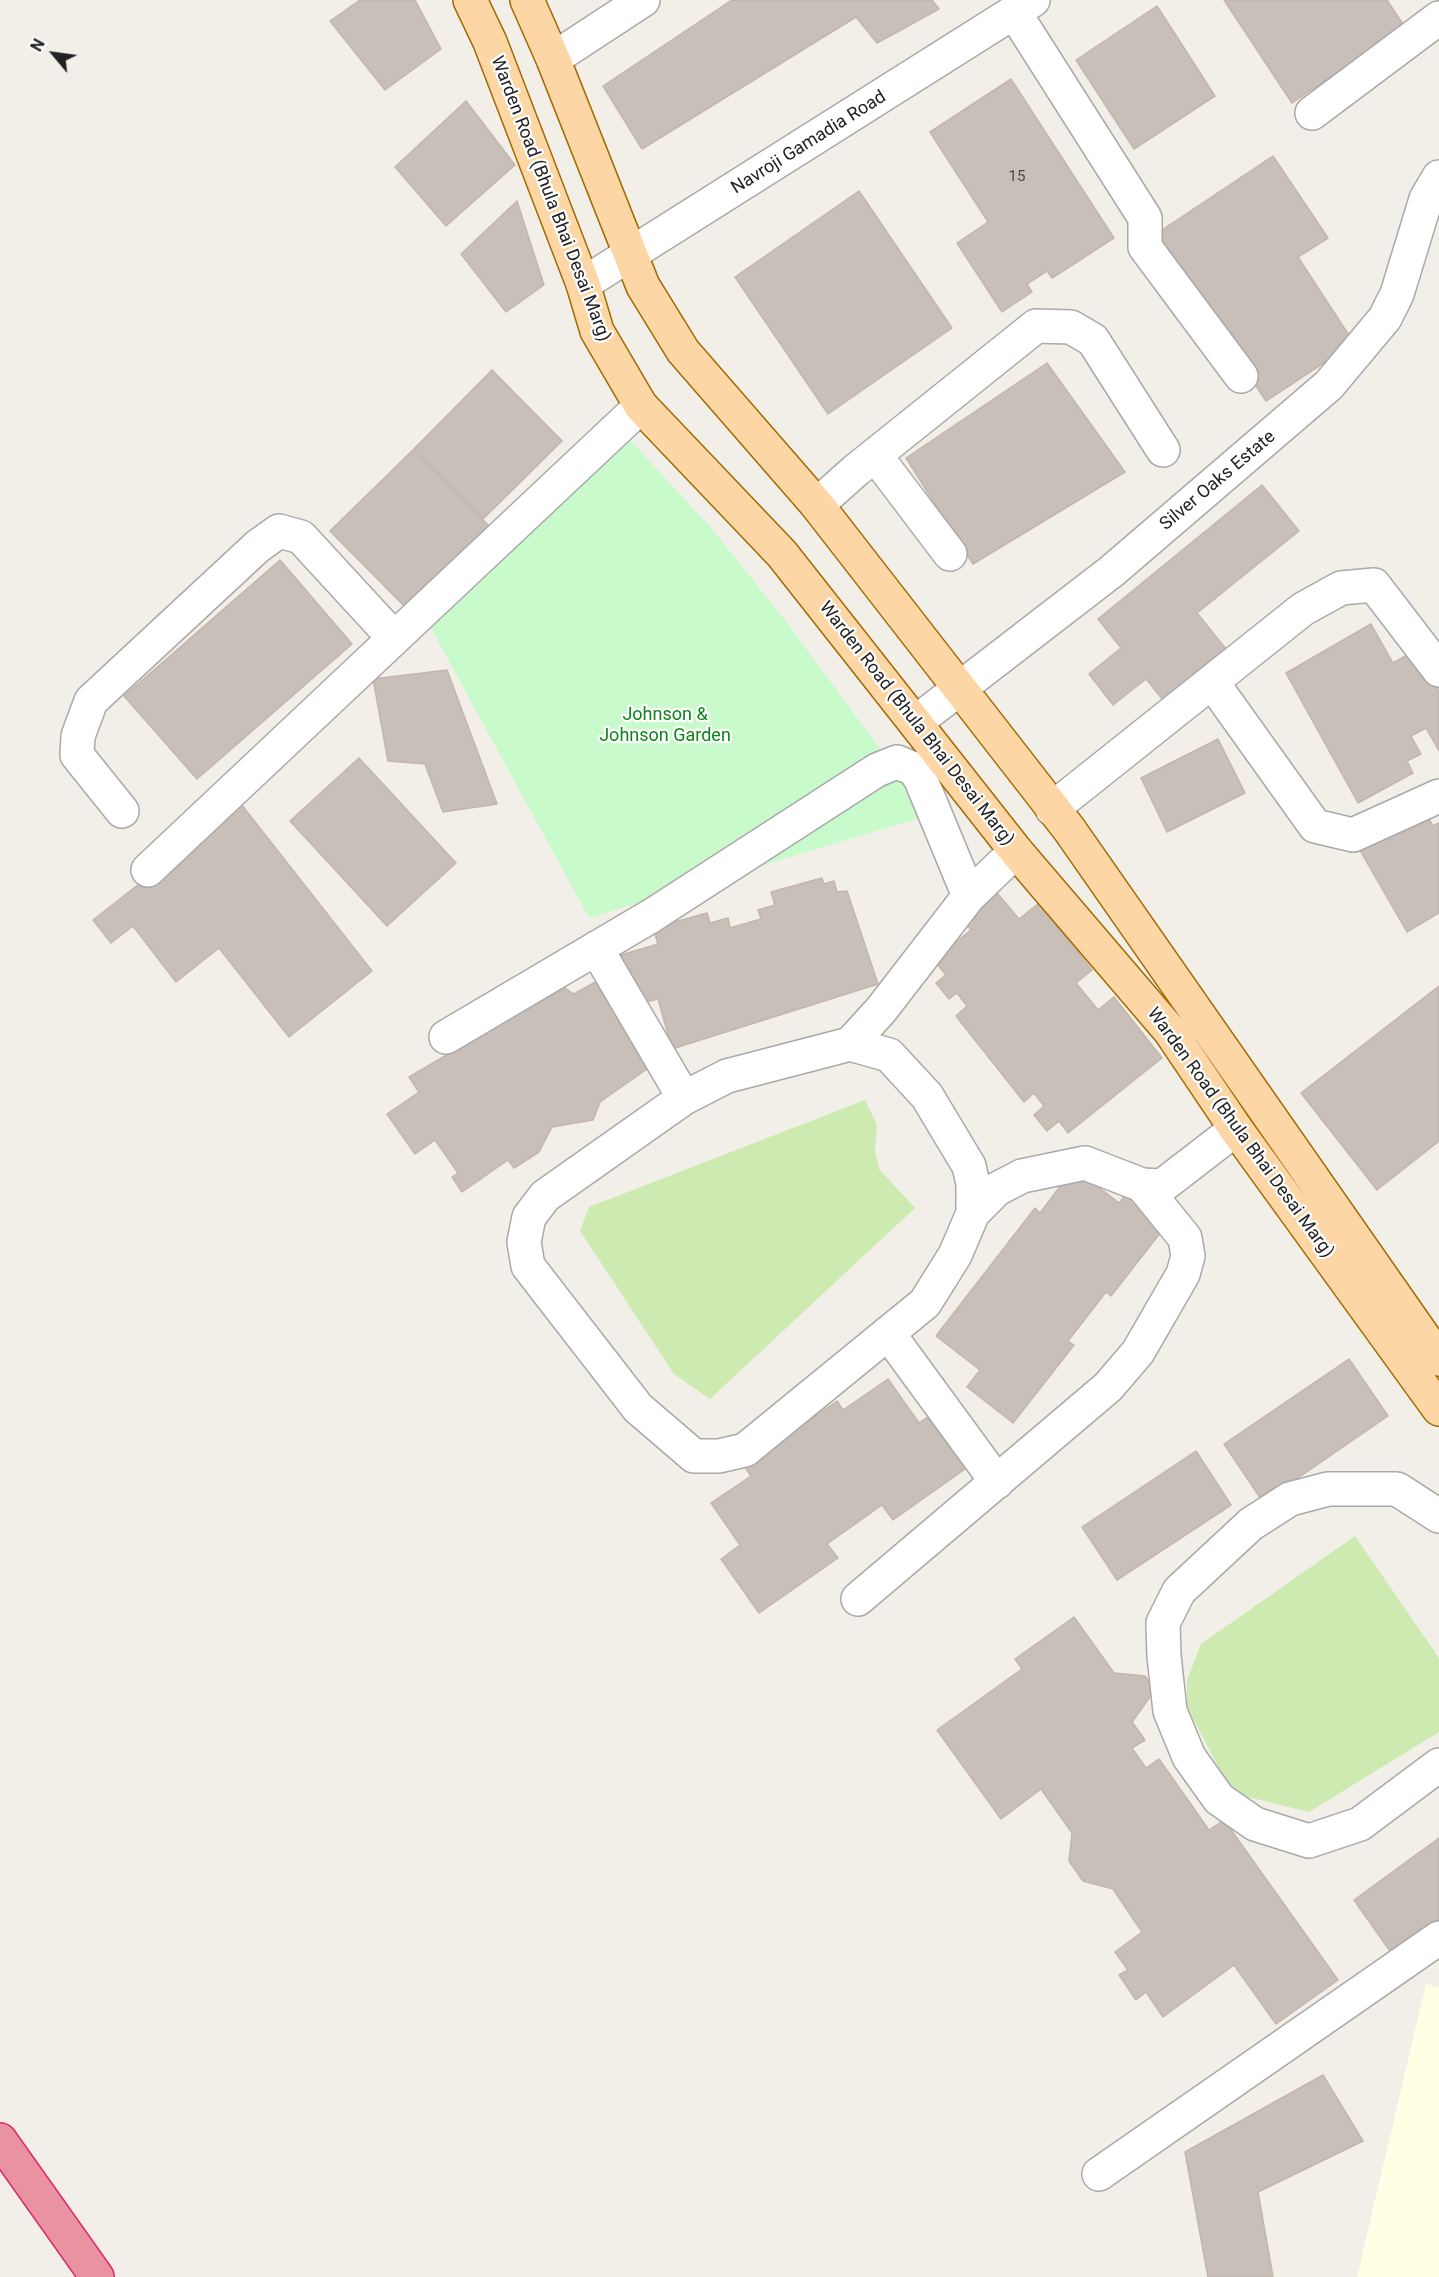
<!DOCTYPE html>
<html>
<head>
<meta charset="utf-8">
<style>
  body { margin:0 }
  #map { position:relative; width:1439px; height:2277px; overflow:hidden; background:#f2efe9; font-family:Roboto,sans-serif }
  canvas { display:block }
  .north { position:absolute; left:24px; top:24px; width:60px; height:60px; -webkit-text-stroke:4px #fff; paint-order:stroke; rotate:299deg; font-size:16px; font-weight:700; line-height:24px; text-align:center; color:#222 }
  .north::after { content:''; display:block; margin:auto; width:21px; height:27px; background:#222; clip-path:polygon(50% 0,100% 100%,50% 72%,0 100%) }
</style>
</head>
<body>
<div id="map">
<canvas width="1439" height="2277"></canvas>
<div class="north">N</div>
</div>
<script>
const ctx = document.querySelector('canvas').getContext('2d');
ctx.lineJoin = 'round';
function fillPath(path, color) {
  ctx.fillStyle = color;
  ctx.fill(path, 'evenodd');
}
function shape(rows) {
  const path = new Path2D();
  for (const r of rows) {
    path.moveTo(r[0], r[1]);
    for (let i = 2; i < r.length; i += 2) path.lineTo(r[i], r[i + 1]);
  }
  return path;
}
function strokePath(path, color, width, dash) {
  ctx.strokeStyle = color;
  ctx.lineWidth = width;
  ctx.lineCap = dash ? 'butt' : 'round';
  ctx.setLineDash(dash || []);
  ctx.stroke(path);
}
function drawText(font, color, halo, rows, align = 'center') {
  ctx.font = font + ' Roboto,sans-serif';
  ctx.lineWidth = 4.5;
  ctx.setLineDash([]);
  ctx.textBaseline = 'middle';
  ctx.strokeStyle = halo;
  ctx.fillStyle = color;
  for (const [text, x, y, turn = 0] of rows) {
    ctx.save();
    ctx.translate(x, y);
    ctx.rotate((+turn || 0) * Math.PI / 180);
    ctx.textAlign = isNaN(turn) ? turn : align;
    if (halo) ctx.strokeText(text, 0, 0);
    ctx.fillText(text, 0, 0);
    ctx.restore();
  }
}
fillPath(shape([
  [1426,1984,1439,1987,1439,2277,1357,2277]
]), '#ffffe5');
fillPath(shape([
  [865,1100,877,1125,875,1151,879,1169,915,1208,710,1399,674,1374,580,1231,589,1207],
  [1355,1536,1439,1658,1439,1732,1309,1812,1232,1793,1187,1707,1187,1680,1201,1644]
]), '#cdebb0');
fillPath(shape([
  [619,428,712,529,784,619,929,815,589,918,427,621]
]), '#c8facc');
const building = shape([
  [360,0,415,0,441,49,385,90,330,21,360,0],
  [732,0,932,0,939,9,877,43,856,17,642,149,603,86,732,0],
  [1224,0,1387,0,1405,27,1292,103,1224,0],
  [1157,6,1215,96,1134,149,1076,60,1157,6],
  [1011,79,1114,238,1052,278,1047,271,1027,284,1032,292,1002,312,957,243,988,222,930,132,1011,79],
  [466,101,515,165,446,226,395,167,466,101],
  [1273,156,1328,238,1298,257,1354,343,1266,401,1156,234,1273,156],
  [859,191,952,328,828,414,735,277,859,191],
  [517,201,544,285,506,312,461,254,517,201],
  [1047,363,1125,472,973,564,906,458,1047,363],
  [492,370,562,441,483,519,414,449,492,370],
  [414,449,490,527,407,609,330,531,414,449],
  [1262,485,1299,531,1197,613,1226,649,1163,700,1146,679,1113,705,1089,674,1121,648,1098,619,1262,485],
  [280,560,352,644,197,779,124,696,280,560],
  [1371,624,1393,663,1416,650,1439,691,1439,751,1426,728,1411,736,1421,754,1407,761,1413,773,1358,803,1286,673,1371,624],
  [447,670,497,804,443,812,425,764,388,761,373,679,447,670],
  [1218,739,1245,793,1167,832,1141,778,1218,739],
  [359,758,456,863,387,926,290,821,359,758],
  [241,804,372,971,289,1037,219,948,176,982,133,926,111,943,93,920,241,804],
  [1426,814,1433,826,1439,823,1439,913,1407,932,1358,847,1426,814],
  [822,878,824,884,834,881,837,892,847,891,878,984,672,1049,658,999,634,1005,621,955,658,944,653,928,707,913,710,923,728,918,730,928,761,919,758,910,775,905,771,892,822,878],
  [998,894,1019,919,1039,903,1092,970,1076,983,1098,1010,1114,997,1162,1058,1068,1133,1059,1121,1047,1131,1034,1115,1044,1106,1034,1093,1024,1102,956,1016,967,1006,957,993,949,999,936,983,946,975,934,960,971,930,964,921,998,894],
  [599,980,650,1067,600,1102,593,1120,552,1127,539,1152,514,1168,508,1160,462,1192,452,1177,458,1173,435,1140,415,1154,387,1114,419,1092,409,1077,481,1035,556,982,574,994,599,980],
  [1439,986,1439,1141,1377,1190,1301,1093,1439,986],
  [1074,1168,1119,1203,1128,1192,1168,1223,1111,1296,1106,1292,1068,1341,1074,1345,1013,1423,967,1387,980,1370,936,1336,1035,1208,1040,1213,1074,1168],
  [1349,1359,1388,1416,1263,1502,1224,1444,1349,1359],
  [888,1379,919,1423,933,1413,975,1462,893,1520,882,1505,827,1544,838,1558,759,1613,721,1559,740,1545,711,1503,751,1476,744,1466,837,1401,843,1410,888,1379],
  [1196,1451,1231,1505,1117,1580,1082,1527,1196,1451],
  [1074,1617,1114,1673,1145,1676,1155,1690,1132,1722,1145,1740,1132,1748,1146,1768,1159,1759,1209,1830,1224,1820,1338,1980,1276,2024,1234,1965,1163,2017,1146,1992,1136,2000,1119,1975,1128,1970,1115,1952,1142,1932,1113,1889,1083,1881,1069,1861,1072,1833,1041,1789,1001,1819,937,1730,1022,1669,1015,1659,1074,1617],
  [1439,1838,1439,1920,1392,1954,1354,1900,1439,1838],
  [1323,2075,1363,2141,1258,2192,1273,2277,1208,2277,1185,2152,1323,2075]
]);
fillPath(building, '#c7bfb8');
strokePath(building, '#c4b6ab', 1.5);
const minor = shape([
  [1014,12,1145,218,1145,247,1241,376],
  [553,59,643,0],
  [1312,113,1439,18],
  [583,284,1033,0],
  [875,455,950,554],
  [817,505,855,471,1036,326,1071,327,1093,340,1163,450],
  [1212,682,1315,826,1353,835,1439,796],
  [916,722,1112,571,1329,385,1385,318,1397,294,1426,199,1439,177],
  [1052,809,1303,609,1341,588,1374,585,1439,670],
  [122,811,77,755,78,736,91,701,258,546,279,531,301,537,394,638],
  [148,870,641,406],
  [596,948,684,1098],
  [446,1037,651,916,877,770,897,762,914,769,921,780,969,896],
  [850,1044,881,1010,969,896,1016,851],
  [973,1213,973,1184,969,1166,927,1096,889,1055,850,1044,727,1076,684,1098,545,1196,529,1217,524,1242,528,1266,638,1408,694,1456,719,1456,745,1450,925,1303,955,1255,973,1213,997,1189,1022,1176,1085,1163,1142,1185,1162,1186,1236,1129],
  [888,1333,997,1482],
  [1439,1516,1397,1489,1328,1489,1290,1499,1251,1524,1179,1591,1163,1623,1164,1656,1170,1711,1189,1757,1219,1799,1255,1824,1309,1841,1360,1824,1439,1765],
  [858,1599,1108,1387,1138,1352,1183,1274,1188,1256,1185,1238,1142,1185],
  [1099,2174,1439,1938]
]);
const major = shape([
  [470,0,490,42,583,284,597,331,641,406,782,554,1016,851,1170,1031,1236,1129,1439,1409],
  [527,0,553,59,643,286,683,351,817,505,1069,829,1439,1359]
]);
const highway = shape([
  [0,2140,97,2277]
]);
strokePath(minor, '#a9a9a9', 36);
strokePath(major, '#a06b00', 36);
strokePath(highway, '#dc2a67', 36);
strokePath(minor, '#fff', 33);
strokePath(major, '#fcd6a4', 33);
strokePath(highway, '#e892a2', 33);
drawText('15px', '#4b4948', null, [
  ["15",1017,177]
]);
drawText('18px', '#222', '#fff', [
  ["Navroji Gamadia Road",809,143,-32],
  ["Warden Road (Bhula Bhai Desai Marg)",550,199,69],
  ["Silver Oaks Estate",1218,481,-40],
  ["Warden Road (Bhula Bhai Desai Marg)",916,724,52],
  ["Warden Road (Bhula Bhai Desai Marg)",1240,1133,54]
]);
drawText('18px', '#0c8416', '#fff', [
  ["Johnson &",665,715],
  ["Johnson Garden",665,736]
]);
</script>
</body>
</html>
